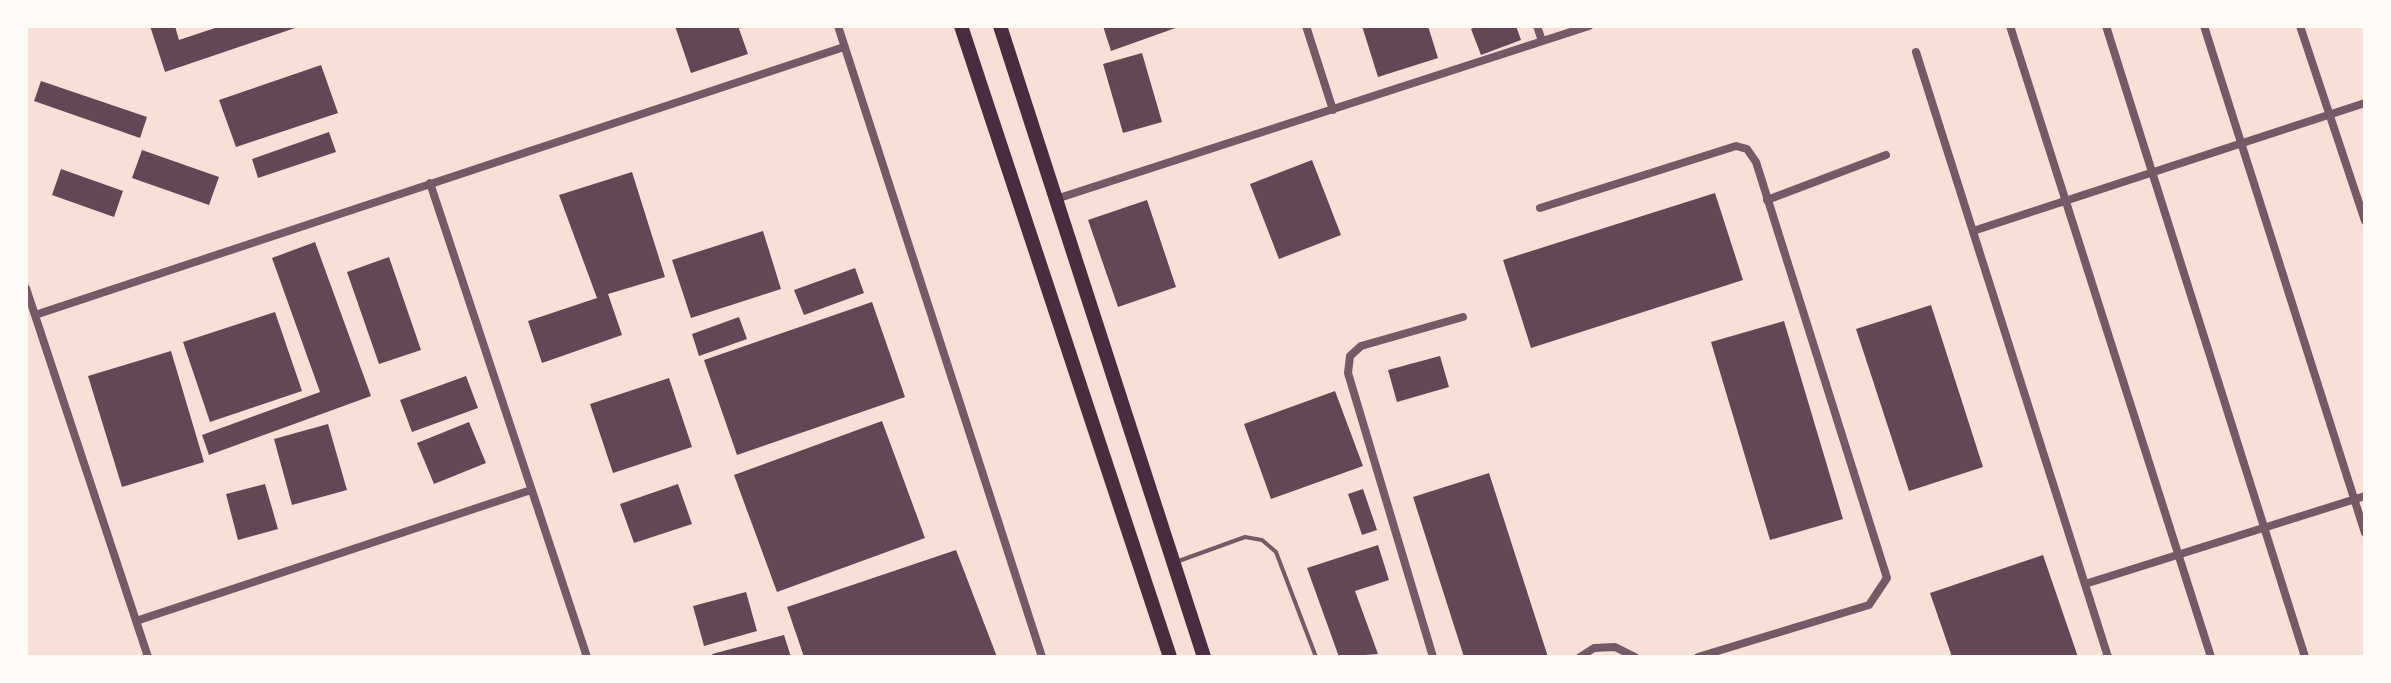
<!DOCTYPE html>
<html>
<head>
<meta charset="utf-8">
<style>
  body { margin:0 }
  #map { position:relative; width:2391px; height:683px; overflow:hidden; background:#f7e1d7; font-family:"Exo 2",sans-serif }
  canvas { display:block }
  .frame { position:absolute; inset:0; border:28px solid #fffaf5; pointer-events:none }
</style>
</head>
<body>
<div id="map">
<canvas width="2391" height="683"></canvas>
<div class="frame"></div>
</div>
<script>
const ctx = document.querySelector('canvas').getContext('2d');
ctx.lineJoin = 'round';
function fillPath(path, color) {
  ctx.fillStyle = color;
  ctx.fill(path, 'evenodd');
}
function shape(rows) {
  const path = new Path2D();
  for (const r of rows) {
    path.moveTo(r[0], r[1]);
    for (let i = 2; i < r.length; i += 2) path.lineTo(r[i], r[i + 1]);
  }
  return path;
}
function strokePath(path, color, width, dash) {
  ctx.strokeStyle = color;
  ctx.lineWidth = width;
  ctx.lineCap = dash ? 'butt' : 'round';
  ctx.setLineDash(dash || []);
  ctx.stroke(path);
}
fillPath(shape([
  [150,26,175,26,179,40,221,26,301,26,165,72],
  [675,26,738,26,748,54,691,73],
  [1103,26,1181,26,1111,51],
  [1362,26,1428,26,1438,58,1378,77],
  [1478,26,1516,26,1521,40,1481,55,1471,29],
  [1142,53,1162,122,1123,133,1103,64],
  [321,65,338,113,236,147,219,100],
  [41,81,147,117,140,138,34,101],
  [329,132,336,152,258,178,252,159],
  [142,150,219,177,209,205,132,178],
  [1312,160,1341,235,1279,259,1250,184],
  [61,169,123,191,114,217,52,195],
  [632,172,665,277,608,294,622,335,542,363,528,321,597,298,559,195],
  [1715,193,1743,280,1531,348,1503,260],
  [1147,200,1176,287,1118,307,1088,220],
  [763,231,781,289,691,318,672,260],
  [315,242,371,396,209,455,202,435,320,392,272,258],
  [389,257,421,350,379,364,347,272],
  [855,268,864,293,804,315,794,290],
  [872,302,905,397,737,455,704,360],
  [1931,305,1983,467,1909,491,1856,329],
  [275,312,302,391,210,422,183,342],
  [739,317,747,339,699,356,692,334],
  [1784,321,1843,519,1770,540,1711,342],
  [171,351,204,462,122,487,88,376],
  [1440,356,1449,387,1397,402,1388,370],
  [466,376,478,408,412,432,400,400],
  [669,378,692,447,613,473,590,404],
  [1335,391,1363,466,1271,499,1244,424],
  [882,421,925,538,777,592,734,475],
  [469,422,486,463,434,484,417,443],
  [328,424,347,490,292,505,274,439],
  [1489,473,1548,657,1464,657,1413,497],
  [265,484,278,529,238,540,226,494],
  [678,484,692,524,634,543,620,504],
  [1363,489,1377,530,1362,535,1348,494],
  [1378,545,1389,580,1355,591,1378,654,1339,657,1307,568],
  [956,550,997,657,804,657,787,607],
  [2043,555,2078,657,1952,657,1930,593],
  [746,592,757,631,704,646,693,606],
  [784,635,791,657,714,657,712,654]
]), '#644757');
strokePath(shape([
  [1176,562,1245,537,1262,540,1276,552,1316,657]
]), '#755966', 4);
strokePath(shape([
  [838,26,1042,657],
  [1306,26,1333,110],
  [1537,26,1542,41],
  [2010,26,2211,657],
  [2106,26,2305,657],
  [2204,26,2365,533],
  [2300,26,2365,221],
  [1916,52,2108,657],
  [430,183,587,657],
  [1056,199,1589,26],
  [1767,200,1886,155],
  [1540,208,1736,146,1747,149,1756,162,1887,578,1869,605,1698,657],
  [1973,231,2365,103],
  [26,288,148,657],
  [35,315,844,47],
  [2085,584,2365,496],
  [136,621,531,490],
  [1433,657,1348,373,1350,356,1361,346,1463,317],
  [1580,657,1594,648,1615,647,1635,657]
]), '#755966', 8);
strokePath(shape([
  [961,26,1170,657],
  [1000,26,1204,657]
]), '#4a2c40', 14);
</script>
</body>
</html>
